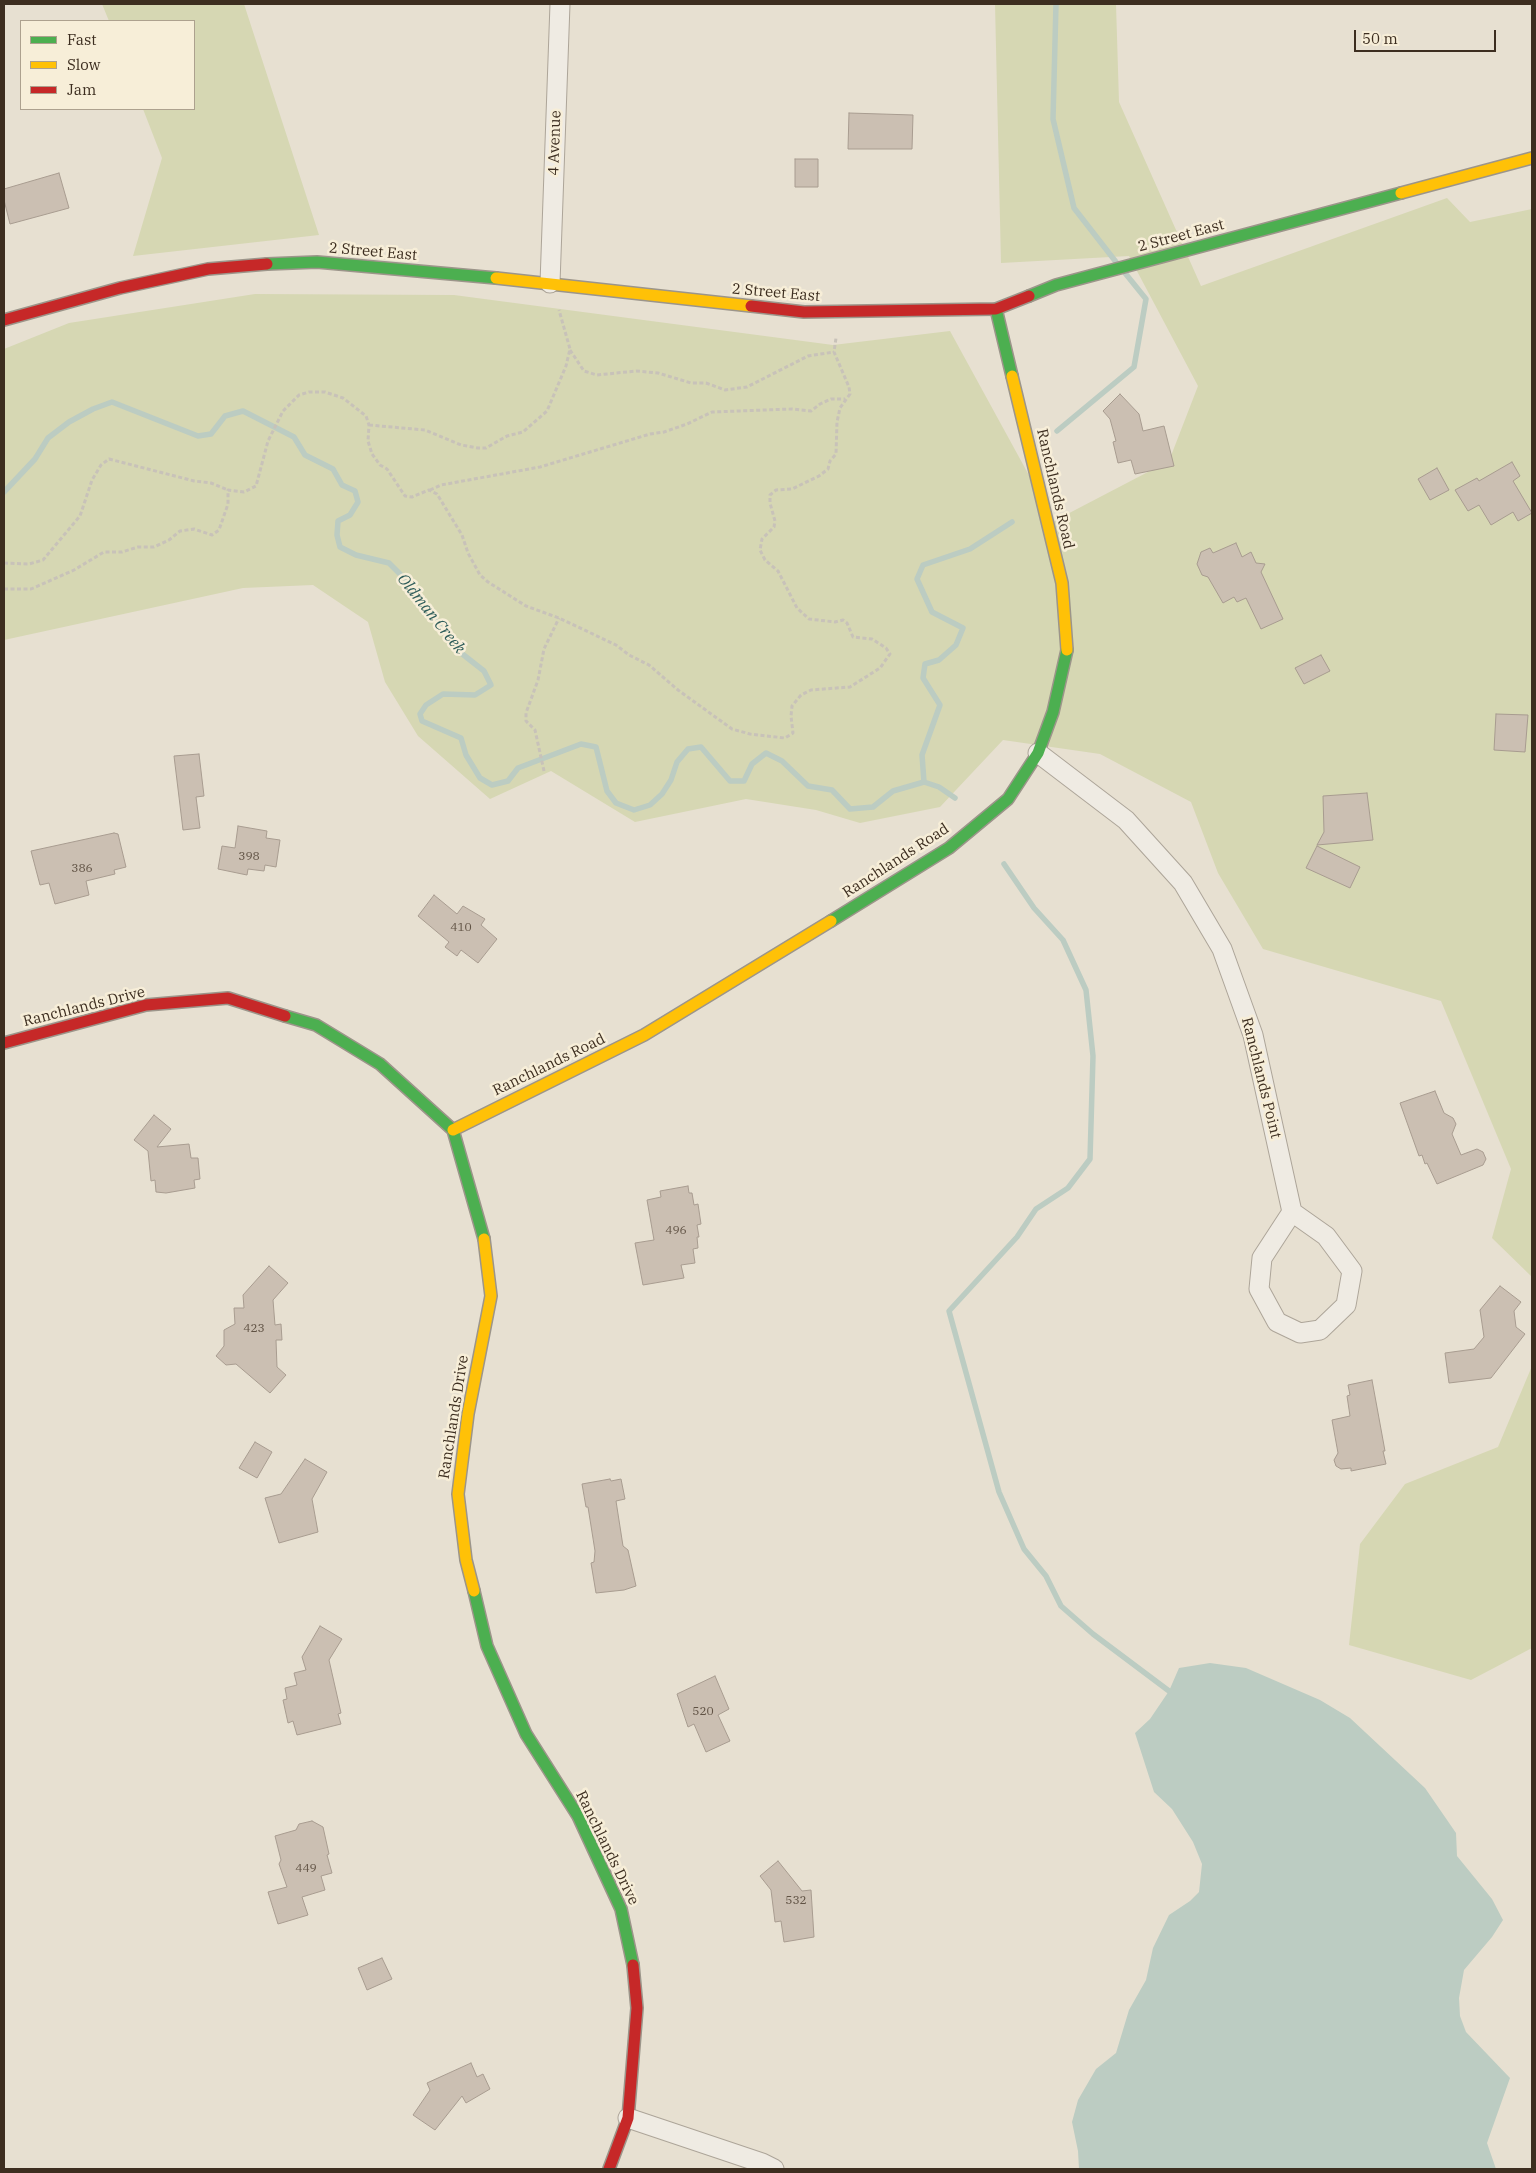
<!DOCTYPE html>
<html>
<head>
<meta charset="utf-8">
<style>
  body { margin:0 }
  #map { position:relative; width:1536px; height:2173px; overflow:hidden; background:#e7e0d1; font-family:"IBM Plex Serif",serif }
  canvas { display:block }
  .frame { position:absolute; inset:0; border:5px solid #3d2e20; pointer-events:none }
  .legend { position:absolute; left:20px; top:20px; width:175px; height:90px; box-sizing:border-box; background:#f7eed8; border:1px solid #ada18e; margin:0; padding:6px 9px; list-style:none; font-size:15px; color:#3d2e20 }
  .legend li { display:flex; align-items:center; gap:10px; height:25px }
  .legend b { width:25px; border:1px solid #ada18e }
  .scale { position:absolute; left:1354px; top:30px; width:142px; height:22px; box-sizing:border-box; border:2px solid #3d2e20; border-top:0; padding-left:6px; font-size:15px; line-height:18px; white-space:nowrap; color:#3d2e20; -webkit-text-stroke:4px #f7eed8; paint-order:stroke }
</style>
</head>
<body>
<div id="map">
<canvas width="1536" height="2173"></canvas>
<div class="frame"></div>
<ul class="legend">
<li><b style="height:6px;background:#4caf50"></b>Fast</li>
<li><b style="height:6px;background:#ffc107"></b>Slow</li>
<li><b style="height:6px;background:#c62828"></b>Jam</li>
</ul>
<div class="scale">50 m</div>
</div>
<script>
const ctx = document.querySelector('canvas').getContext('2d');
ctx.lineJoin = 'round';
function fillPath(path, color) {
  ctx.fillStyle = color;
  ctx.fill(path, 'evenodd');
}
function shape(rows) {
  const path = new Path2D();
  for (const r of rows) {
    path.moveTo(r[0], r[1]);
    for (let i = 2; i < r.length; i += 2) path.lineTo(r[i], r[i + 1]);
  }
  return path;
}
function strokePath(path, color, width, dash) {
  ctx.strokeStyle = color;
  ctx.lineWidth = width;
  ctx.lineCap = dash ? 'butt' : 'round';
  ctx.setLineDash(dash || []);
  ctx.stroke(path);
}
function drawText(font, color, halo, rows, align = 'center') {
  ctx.font = font + ' "IBM Plex Serif",serif';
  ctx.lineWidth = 5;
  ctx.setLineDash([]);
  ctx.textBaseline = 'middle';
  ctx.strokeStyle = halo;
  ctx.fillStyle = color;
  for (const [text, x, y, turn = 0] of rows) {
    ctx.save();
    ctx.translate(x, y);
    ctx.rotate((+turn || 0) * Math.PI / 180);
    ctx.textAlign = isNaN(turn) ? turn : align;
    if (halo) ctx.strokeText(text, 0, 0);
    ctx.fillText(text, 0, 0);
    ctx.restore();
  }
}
fillPath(shape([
  [102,4,244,4,319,235,133,256,162,158,143,109,194,109,194,21,109,21],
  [995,4,1116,4,1119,102,1201,286,1447,198,1470,222,1532,209,1532,1277,1492,1238,1511,1169,1441,1001,1263,949,1218,873,1191,802,1100,754,1003,740,940,807,860,823,816,810,746,799,635,822,551,771,490,799,418,736,385,682,368,622,313,585,243,588,4,640,4,349,69,323,255,294,454,295,833,345,950,331,1054,521,1169,461,1198,386,1129,256,1001,263],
  [1532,1366,1532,1648,1471,1680,1349,1645,1360,1544,1405,1484,1498,1447]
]), '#d6d7b3');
fillPath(shape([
  [1210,1663,1246,1668,1320,1700,1350,1718,1425,1788,1456,1833,1457,1856,1492,1899,1503,1920,1492,1937,1464,1970,1459,1998,1460,2016,1466,2032,1510,2078,1487,2143,1496,2169,1079,2169,1078,2151,1072,2122,1078,2100,1096,2069,1116,2053,1129,2010,1146,1980,1153,1948,1169,1915,1190,1901,1199,1892,1202,1864,1193,1842,1172,1809,1154,1792,1135,1733,1150,1719,1169,1691,1179,1668]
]), '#bcccc2');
strokePath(shape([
  [1056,4,1053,119,1074,208,1116,262],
  [1057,431,1134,367,1146,299,1125,273],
  [4,492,35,459,48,438,69,422,93,409,112,402,198,436,211,434,225,416,243,411,294,437,305,455,333,469,342,485,355,491,358,502,350,515,338,521,337,535,340,547,356,555,389,563,406,580,456,649,484,671,491,685,475,695,443,694,426,705,420,714,422,721,461,738,466,755,480,778,492,785,508,781,518,768,581,744,596,747,607,791,616,803,634,810,650,805,662,794,671,780,677,762,688,749,701,747,730,781,744,781,752,764,766,753,782,761,808,786,832,790,850,809,873,807,893,791,924,782],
  [924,782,922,755,940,705,923,678,925,664,939,660,956,645,963,628,932,612,917,579,923,565,970,549,1012,522],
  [924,782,939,787,955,798],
  [1004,864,1034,908,1063,940,1086,990,1093,1056,1090,1159,1068,1188,1036,1209,1017,1237,949,1311,999,1492,1024,1549,1046,1576,1061,1606,1093,1634,1169,1691]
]), '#bcccc2', 5.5);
const building = shape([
  [849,113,913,115,912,149,848,149,849,113],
  [795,159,818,159,818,187,795,187,795,159],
  [59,173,69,208,10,224,4,200,4,189,59,173],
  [1120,394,1139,414,1143,431,1164,426,1174,466,1135,474,1131,460,1118,463,1113,442,1116,441,1110,419,1103,411,1120,394],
  [1512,462,1520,476,1513,481,1532,513,1518,521,1513,512,1491,525,1479,505,1468,511,1455,490,1477,478,1479,481,1512,462],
  [1437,468,1449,490,1430,500,1418,479,1437,468],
  [1236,543,1242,557,1251,552,1256,563,1265,564,1261,572,1283,619,1261,629,1246,598,1237,602,1234,597,1223,603,1208,577,1202,575,1197,564,1201,552,1210,548,1213,553,1236,543],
  [1321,655,1330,671,1304,684,1295,668,1321,655],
  [1496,714,1528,715,1525,752,1494,750,1496,714],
  [199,754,204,796,196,797,200,828,183,830,174,756,199,754],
  [1367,793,1373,840,1317,845,1324,832,1323,796,1367,793],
  [238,826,267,831,266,838,280,840,276,867,265,865,264,871,248,869,247,875,218,869,222,846,235,848,238,826],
  [114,833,118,834,126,867,114,870,115,874,86,881,89,895,55,904,49,883,40,885,31,851,114,833],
  [1317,846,1360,867,1350,888,1306,868,1317,846],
  [434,895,457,914,463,906,485,919,481,925,497,939,478,963,461,950,457,956,445,947,449,942,418,916,434,895],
  [1435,1091,1444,1113,1453,1118,1456,1124,1452,1134,1461,1155,1477,1149,1483,1152,1486,1159,1483,1165,1437,1184,1427,1163,1425,1164,1422,1155,1419,1156,1400,1103,1435,1091],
  [154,1115,171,1129,157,1147,189,1144,191,1158,198,1158,200,1179,194,1180,195,1188,166,1193,156,1192,155,1180,151,1181,148,1151,134,1140,154,1115],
  [688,1186,689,1193,692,1193,694,1205,698,1204,701,1224,697,1225,699,1237,697,1237,698,1248,693,1249,695,1263,681,1265,684,1278,643,1285,635,1243,654,1240,647,1200,661,1197,660,1191,688,1186],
  [269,1266,288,1283,273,1300,275,1325,281,1324,282,1340,276,1340,277,1367,286,1375,270,1393,236,1364,226,1365,216,1356,224,1346,224,1330,235,1324,234,1308,244,1308,243,1295,269,1266],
  [1500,1286,1521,1302,1514,1311,1516,1327,1525,1334,1491,1378,1449,1383,1445,1353,1474,1349,1484,1337,1480,1310,1500,1286],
  [1372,1380,1385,1451,1383,1451,1386,1464,1351,1471,1351,1468,1341,1469,1336,1466,1334,1460,1338,1453,1332,1420,1350,1416,1347,1396,1350,1395,1348,1385,1372,1380],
  [255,1442,272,1452,257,1478,239,1468,255,1442],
  [305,1459,327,1472,312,1499,318,1532,279,1543,265,1498,281,1494,305,1459],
  [610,1479,611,1481,621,1479,625,1499,616,1501,623,1546,628,1550,636,1586,624,1590,596,1593,591,1563,594,1562,595,1551,588,1507,586,1507,582,1484,610,1479],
  [320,1626,342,1639,329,1660,341,1713,338,1714,341,1724,297,1735,293,1721,288,1723,283,1700,287,1699,285,1688,297,1685,294,1673,306,1670,302,1657,320,1626],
  [715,1676,729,1709,718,1715,730,1741,706,1752,694,1724,688,1727,677,1694,715,1676],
  [312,1821,323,1827,329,1854,327,1855,332,1873,321,1876,325,1890,302,1897,308,1915,278,1924,268,1892,287,1887,279,1864,281,1860,275,1836,296,1830,299,1824,312,1821],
  [778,1861,802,1891,811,1890,814,1937,784,1942,781,1921,775,1922,771,1890,760,1876,778,1861],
  [382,1958,392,1979,367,1990,358,1968,382,1958],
  [471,2063,477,2077,483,2074,490,2089,466,2103,462,2096,435,2130,413,2115,430,2090,427,2083,471,2063]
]);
fillPath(building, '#cbbfb2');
strokePath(building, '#a89c90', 1);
const street = shape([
  [550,283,560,4],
  [1038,753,1126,820,1183,883,1222,949,1253,1035,1292,1212],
  [1292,1212,1326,1236,1352,1271,1346,1305,1320,1330,1300,1333,1277,1322,1259,1289,1262,1258,1292,1212],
  [628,2118,762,2163,774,2169]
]);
const fast = shape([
  [267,264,317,262,496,278],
  [1029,296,1056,285,1401,193],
  [996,309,1012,376],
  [831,921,949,848,1008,799,1038,753,1053,712,1067,650],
  [285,1016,316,1025,380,1064,453,1130,484,1239],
  [474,1591,487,1646,526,1734,578,1816,621,1909,633,1965]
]);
const slow = shape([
  [1401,193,1532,158],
  [496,278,751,306],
  [1012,376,1062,583,1067,650],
  [453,1130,644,1035,831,921],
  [474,1591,466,1560,458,1494,468,1414,491,1296,484,1239]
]);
const jam = shape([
  [751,306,804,312,996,309,1029,296],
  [4,320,120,288,208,269,267,264],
  [4,1043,146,1005,228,998,285,1016],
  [609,2169,628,2118,637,2008,633,1965]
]);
strokePath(street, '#ada599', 21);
strokePath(fast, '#9c958a', 14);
strokePath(slow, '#9c958a', 14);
strokePath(jam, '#9c958a', 14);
strokePath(shape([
  [570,350,584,371,597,375,636,371,658,373,691,383,706,383,725,390,747,387,808,356,834,352],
  [369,425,425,430,461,445,478,448,486,448,507,436,523,432,547,411,566,366,570,349,559,310],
  [430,490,441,485,540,467,650,434,664,432,687,424,712,412,792,409,811,411,820,404,831,399,845,399],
  [4,563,29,564,43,560,80,516,92,480,101,465,109,459,194,481,211,483,228,490],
  [4,589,31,589,74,570,104,552,122,552,138,547,154,547,169,540,180,531,194,529,212,535,219,530,228,504,228,490,244,492,256,486,268,441,283,411,299,395,309,392,325,392,343,398,366,416,369,425,368,441,372,454,380,465,387,469,405,496,412,497,429,490,437,494,462,535,468,553,480,575,488,582,526,606,559,618,616,645,629,655,649,665,678,690,732,729,750,734,785,738,793,733,791,716,792,706,801,695,811,690,850,687,880,668,890,654,886,648,872,639,853,637,847,623,843,620,835,622,809,619,797,608,778,571,765,560,760,550,762,539,774,527,775,521,770,503,770,495,776,490,792,489,819,476,828,469,830,461,836,454,837,422,840,408,850,394,849,387,834,352,836,338],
  [544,771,535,730,526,721,526,713,538,680,544,649,559,618]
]), '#c8c2b9', 3, [4, 2.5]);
strokePath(street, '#efebe3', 19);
strokePath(fast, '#4caf50', 11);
strokePath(slow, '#ffc107', 11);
strokePath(jam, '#c62828', 11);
drawText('12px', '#605244', null, [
  ["398",249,857],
  ["386",82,869],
  ["410",461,928],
  ["496",676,1231],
  ["423",254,1329],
  ["520",703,1712],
  ["449",306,1869],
  ["532",796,1901]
]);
drawText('15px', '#3d2e20', '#f7eed8', [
  ["4 Avenue",555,143,-88],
  ["2 Street East",1181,236,-15],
  ["2 Street East",373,252,5],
  ["2 Street East",776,293,5],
  ["Ranchlands Road",1055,489,77],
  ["Ranchlands Road",896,861,-33],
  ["Ranchlands Drive",84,1007,-14],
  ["Ranchlands Road",549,1065,-26],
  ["Ranchlands Point",1261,1078,76],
  ["Ranchlands Drive",454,1417,-81],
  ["Ranchlands Drive",607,1848,64]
]);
drawText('italic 16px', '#2f5d5a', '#f7eed8', [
  ["Oldman Creek",431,614,51]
]);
</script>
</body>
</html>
